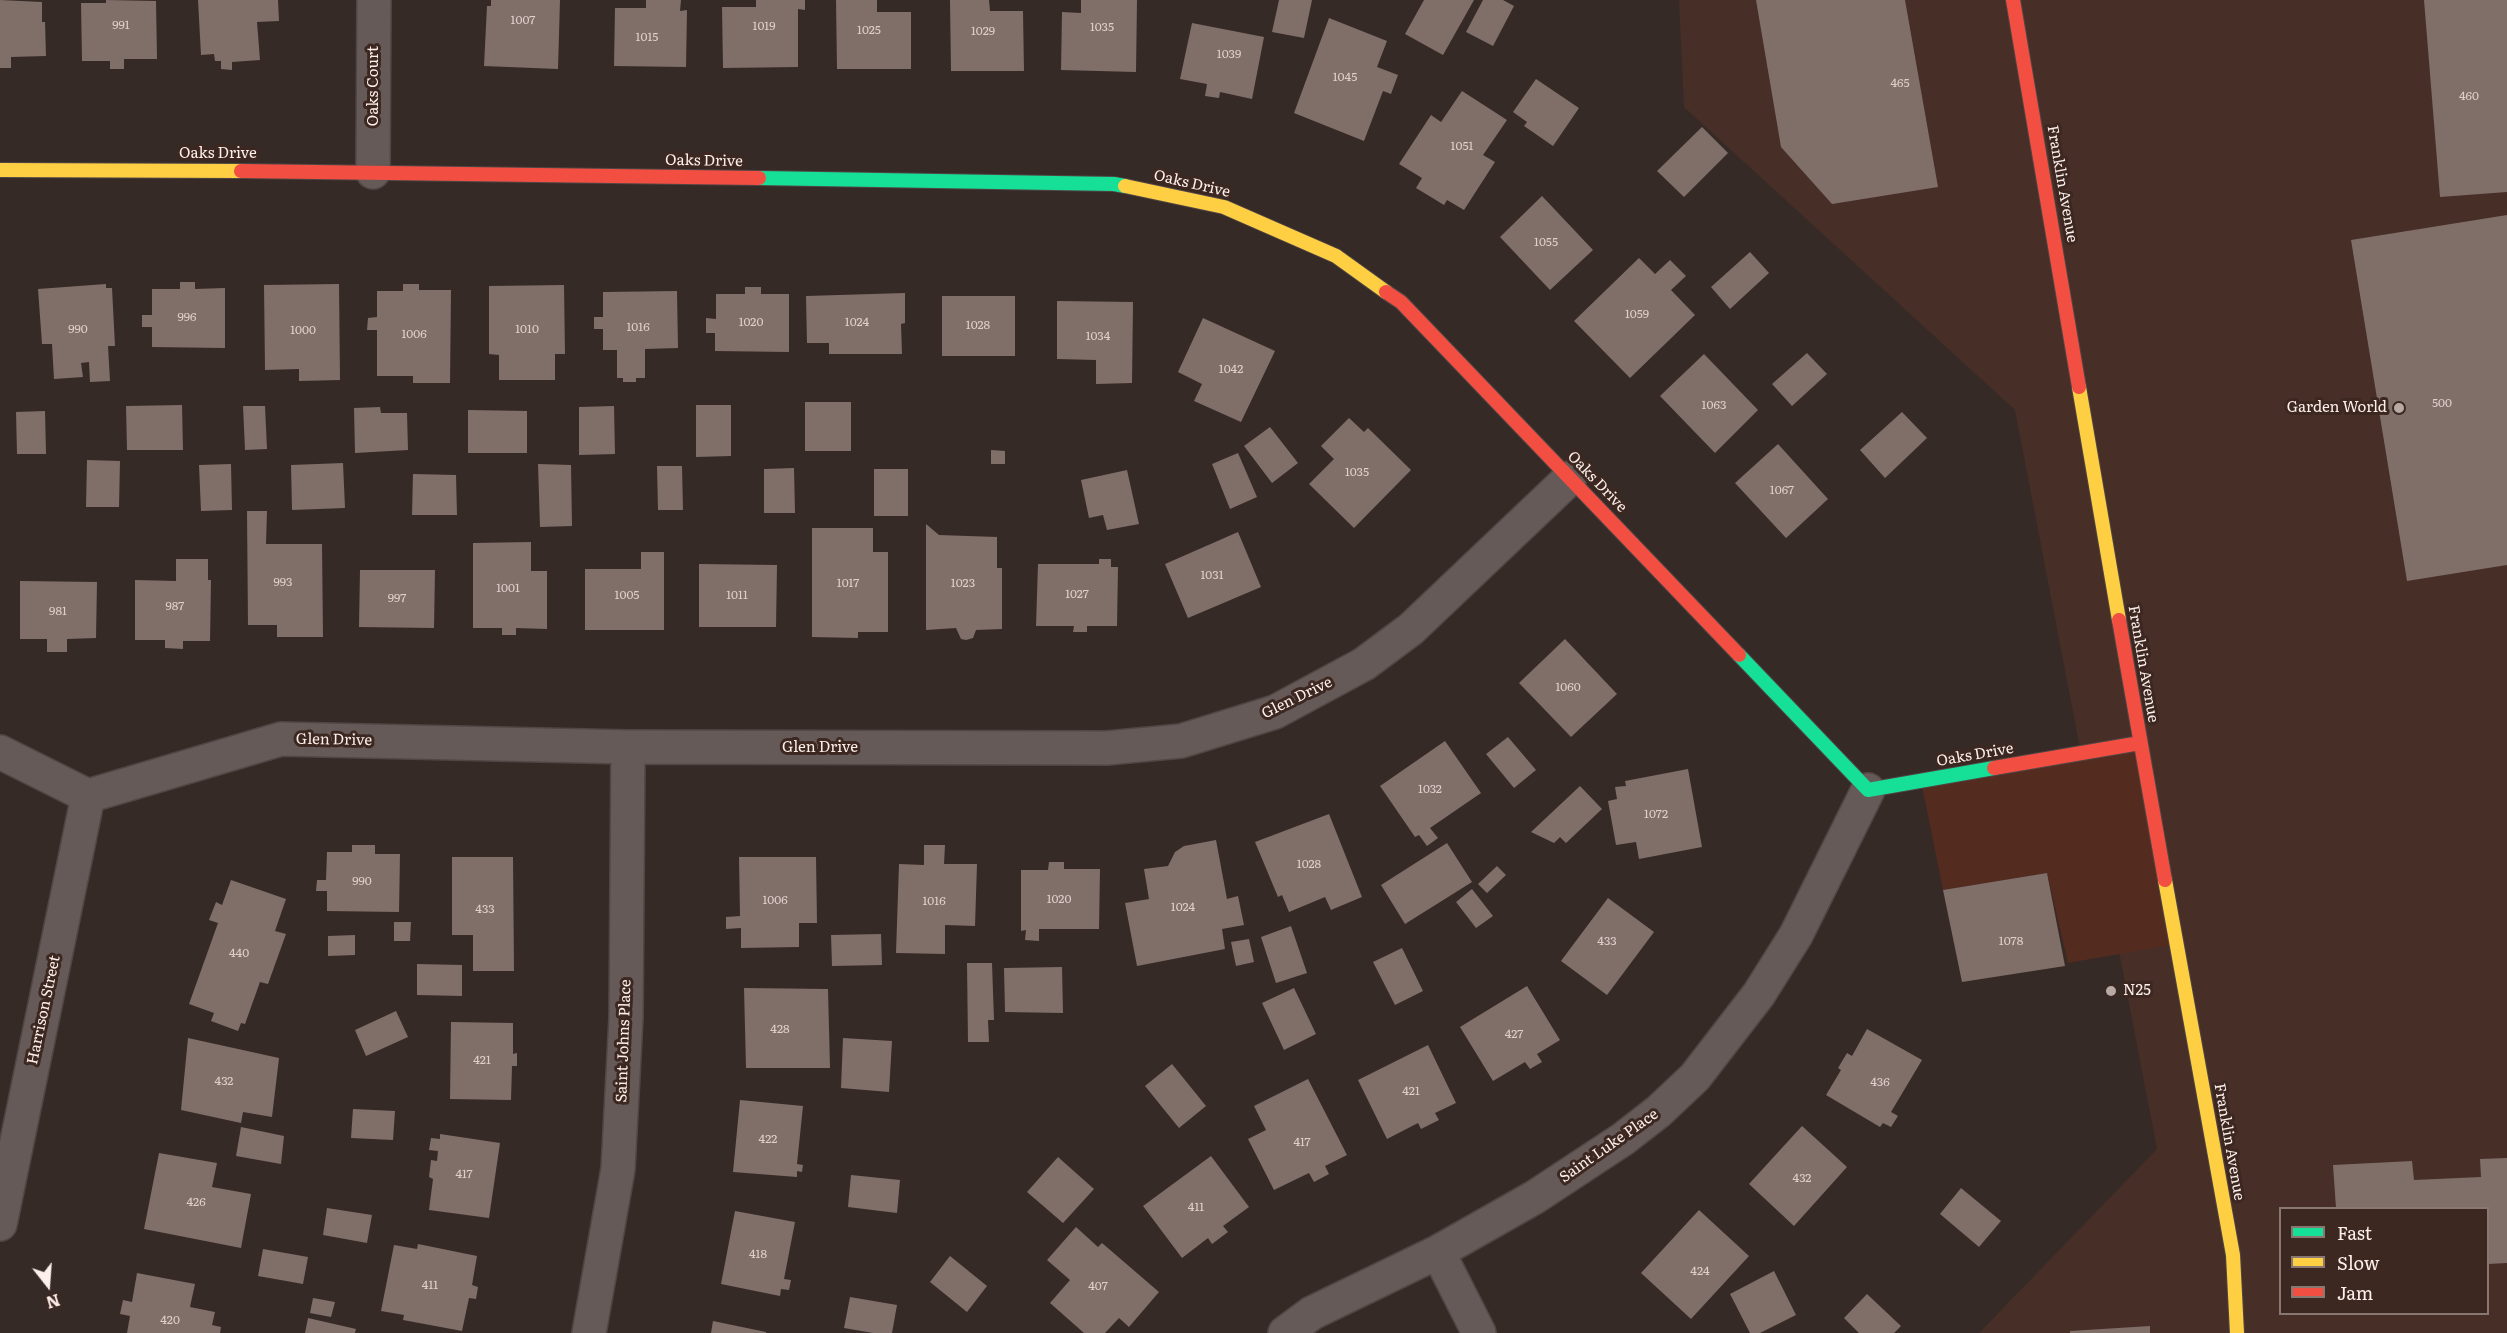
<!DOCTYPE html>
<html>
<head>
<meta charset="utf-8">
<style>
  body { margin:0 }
  #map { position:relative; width:2507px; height:1333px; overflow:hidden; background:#362a27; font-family:Literata,serif }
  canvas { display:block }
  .legend { position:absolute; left:2279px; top:1207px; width:210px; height:108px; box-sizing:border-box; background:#3c2721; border:2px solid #897772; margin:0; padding:8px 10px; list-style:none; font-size:18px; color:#fdefeb }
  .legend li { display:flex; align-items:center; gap:12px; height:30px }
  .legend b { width:30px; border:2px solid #897772 }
  .north { position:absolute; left:18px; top:1255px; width:60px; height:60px; -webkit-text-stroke:4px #3c2721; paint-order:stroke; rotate:163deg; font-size:16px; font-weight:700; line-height:24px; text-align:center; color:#fdefeb }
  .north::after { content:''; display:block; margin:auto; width:21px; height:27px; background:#fdefeb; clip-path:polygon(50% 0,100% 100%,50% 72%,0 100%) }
</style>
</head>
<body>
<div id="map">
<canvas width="2507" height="1333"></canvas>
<ul class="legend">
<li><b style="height:8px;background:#16e098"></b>Fast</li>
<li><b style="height:8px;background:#ffcf43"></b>Slow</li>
<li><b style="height:8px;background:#f24e42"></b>Jam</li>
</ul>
<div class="north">N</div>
</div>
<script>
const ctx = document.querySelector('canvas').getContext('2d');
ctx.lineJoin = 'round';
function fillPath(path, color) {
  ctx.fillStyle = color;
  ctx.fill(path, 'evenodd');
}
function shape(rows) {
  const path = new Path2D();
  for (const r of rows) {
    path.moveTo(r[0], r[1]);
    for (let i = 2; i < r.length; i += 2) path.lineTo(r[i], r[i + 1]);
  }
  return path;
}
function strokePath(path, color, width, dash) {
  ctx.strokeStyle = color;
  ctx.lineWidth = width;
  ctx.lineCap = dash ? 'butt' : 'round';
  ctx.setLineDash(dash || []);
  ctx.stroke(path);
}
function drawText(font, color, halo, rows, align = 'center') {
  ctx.font = font + ' Literata,serif';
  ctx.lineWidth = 6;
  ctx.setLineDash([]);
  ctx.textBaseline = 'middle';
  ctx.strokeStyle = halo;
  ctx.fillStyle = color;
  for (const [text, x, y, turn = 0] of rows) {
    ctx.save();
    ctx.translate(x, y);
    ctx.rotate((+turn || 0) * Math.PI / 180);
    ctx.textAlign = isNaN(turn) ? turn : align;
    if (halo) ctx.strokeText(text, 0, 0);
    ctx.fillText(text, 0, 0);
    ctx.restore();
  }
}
fillPath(shape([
  [1679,0,2507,0,2507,1333,1979,1333,2157,1149,2015,410,1684,107],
  [2280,1208,2488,1208,2488,1314,2280,1314]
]), '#472e27');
fillPath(shape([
  [2140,743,2176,944,2068,963,2047,873,1943,890,1921,781]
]), '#532b1f');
fillPath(shape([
  [0,0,42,2,42,22,45,22,46,56,11,57,11,68,0,68],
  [106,0,156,1,157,59,124,59,124,69,110,69,110,61,82,61,81,3,106,3],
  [198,0,278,0,279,21,257,22,260,60,232,62,232,70,221,69,221,61,215,61,214,54,201,55],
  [491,0,560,0,558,69,484,66,487,6,491,6],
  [646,0,681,0,680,11,687,10,686,67,614,66,615,8,646,8],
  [756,0,805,0,805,10,798,9,798,67,723,68,722,7,756,7],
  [836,0,877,0,877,12,911,12,911,69,837,69],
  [950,0,989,0,990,11,1023,11,1024,71,951,71],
  [1081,0,1137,0,1136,72,1061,70,1062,12,1081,13],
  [1279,0,1312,0,1304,38,1272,32],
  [1424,0,1474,0,1443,55,1405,34],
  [1483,0,1503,0,1514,6,1493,46,1466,32],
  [1756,0,1905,0,1938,187,1832,204,1781,147],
  [2424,0,2507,0,2507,192,2440,197],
  [1329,18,1387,41,1377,67,1398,75,1391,94,1383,91,1364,141,1294,113],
  [1192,23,1264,37,1252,99,1220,92,1219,98,1205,96,1207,84,1180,79],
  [1536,79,1579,108,1553,146,1524,126,1527,122,1513,112],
  [1462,91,1507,120,1483,155,1495,162,1464,210,1447,200,1444,205,1416,188,1422,178,1399,164,1431,115,1441,122],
  [1702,127,1728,153,1684,197,1657,171],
  [1542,196,1593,250,1550,290,1500,237],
  [2507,215,2507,565,2407,581,2351,240],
  [1750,252,1769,273,1730,309,1711,287],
  [1639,258,1655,274,1670,260,1686,276,1671,290,1695,315,1630,378,1574,321],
  [180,282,195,282,195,289,225,288,225,348,152,347,152,327,142,327,142,315,152,315,152,289,180,289],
  [106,284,106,288,112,288,115,346,108,346,110,381,90,382,89,362,81,363,83,377,54,379,52,344,42,344,38,289],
  [339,284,340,380,299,381,299,369,265,370,264,285],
  [403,284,419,284,419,290,451,290,450,383,413,383,413,376,377,376,377,330,367,330,368,318,377,317,377,291,403,291],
  [564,285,565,354,555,354,555,380,499,380,499,355,489,354,489,286],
  [745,287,761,287,761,294,789,294,789,352,715,351,715,333,706,333,706,318,716,319,716,294,745,294],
  [677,291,678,348,645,349,645,378,636,378,636,382,623,382,623,378,617,378,617,350,603,350,603,329,594,329,594,317,603,317,603,292],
  [905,293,905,323,901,324,902,354,829,354,829,343,807,343,806,296],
  [942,296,1015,296,1015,356,942,356],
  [1057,301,1133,302,1132,383,1096,384,1096,360,1057,359],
  [1203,318,1275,351,1241,422,1194,401,1202,384,1178,372],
  [1807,353,1827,374,1792,406,1772,384],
  [1704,354,1758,410,1715,453,1660,396],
  [805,402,851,402,851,451,805,451],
  [182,405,183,450,127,450,126,406],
  [696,405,731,405,731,456,696,457],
  [243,406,265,406,267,449,245,450],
  [614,406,615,454,579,455,579,407],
  [380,407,381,413,407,413,408,450,355,453,354,408],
  [468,410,527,411,527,453,468,453],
  [45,411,46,454,17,454,16,412],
  [1902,412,1927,438,1885,478,1860,450],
  [1349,418,1364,432,1368,428,1411,470,1354,528,1309,484,1334,459,1321,446],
  [1270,427,1298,463,1272,483,1244,446],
  [1778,444,1828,499,1786,538,1735,483],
  [991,450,1005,451,1005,464,991,464],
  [1238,453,1257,497,1230,509,1212,464],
  [87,460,120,461,119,507,86,507],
  [343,463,345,508,292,510,291,465],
  [231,464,232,510,201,511,199,465],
  [538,464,571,465,572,526,540,527],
  [657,466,682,466,683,510,658,510],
  [794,468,795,513,764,513,764,469],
  [874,469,908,469,908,516,874,516],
  [1127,470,1139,524,1107,530,1103,515,1089,518,1081,480],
  [413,474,456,475,457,515,412,515],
  [247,511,267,511,266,544,322,544,323,637,277,637,277,625,248,625],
  [926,524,939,535,997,537,997,568,1002,568,1002,629,976,630,973,638,966,640,961,639,956,628,926,630],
  [812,528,873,528,873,552,888,552,888,632,858,632,858,638,812,637],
  [1238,532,1261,587,1188,618,1165,564],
  [531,542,531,571,547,571,547,629,516,628,516,635,502,635,502,628,473,628,473,543],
  [641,552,664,552,664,630,585,630,585,569,641,569],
  [176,559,208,559,208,580,211,580,210,641,183,641,183,649,165,648,165,640,135,640,135,580,176,581],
  [1099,559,1111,559,1111,567,1118,567,1117,626,1087,626,1087,632,1073,632,1074,626,1036,626,1038,564,1099,564],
  [699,564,777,565,776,627,699,627],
  [360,570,435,570,434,628,359,627],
  [20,581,97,582,96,638,67,639,67,652,47,652,47,639,20,639],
  [1565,639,1617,694,1571,737,1519,683],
  [1508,737,1536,770,1514,788,1486,754],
  [1445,741,1481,793,1430,828,1438,838,1427,846,1419,835,1415,837,1380,786],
  [1688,769,1702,847,1639,859,1636,842,1616,845,1608,801,1617,799,1615,787,1626,786,1625,781],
  [1580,786,1602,809,1566,843,1560,837,1554,843,1531,832],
  [1329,814,1362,897,1331,910,1325,897,1289,912,1282,895,1278,897,1255,842],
  [1216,840,1227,899,1238,896,1244,925,1222,929,1225,949,1137,966,1125,903,1149,899,1144,869,1168,866,1175,852,1184,846],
  [1447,843,1472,882,1405,924,1381,885],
  [352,845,375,845,375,854,400,854,399,912,327,911,327,891,316,891,317,880,326,880,327,852,352,852],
  [924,845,945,845,944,864,977,864,975,926,945,925,945,954,896,953,899,864,924,865],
  [452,857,513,857,514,971,473,971,473,935,452,935],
  [739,857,816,857,817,923,799,923,799,947,741,948,741,928,726,929,726,917,740,916],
  [1049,862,1064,862,1064,869,1100,869,1099,929,1039,929,1039,941,1025,940,1026,930,1021,931,1021,870,1048,870],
  [1497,866,1506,875,1487,893,1478,884],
  [2047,873,2065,966,1962,982,1943,890],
  [231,880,286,899,275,931,286,934,268,984,260,982,245,1024,241,1023,238,1031,211,1021,214,1013,189,1004,218,923,209,920,216,902,222,905],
  [1472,889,1493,916,1476,928,1456,902],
  [1608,898,1654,932,1607,995,1561,961],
  [394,922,411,922,410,941,394,941],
  [1291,926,1307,973,1276,983,1261,937],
  [881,934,882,965,832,966,831,935],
  [355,935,355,955,328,956,328,936],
  [1249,939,1254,962,1236,966,1231,942],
  [1402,948,1423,991,1395,1005,1373,962],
  [967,963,992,963,994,1020,988,1020,989,1042,968,1042],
  [417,964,462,965,462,996,417,995],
  [1062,967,1063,1013,1005,1012,1004,968],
  [1527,986,1560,1040,1537,1054,1542,1062,1530,1069,1525,1062,1493,1081,1460,1027],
  [744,988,828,989,830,1068,746,1068],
  [1294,988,1316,1034,1284,1050,1262,1003],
  [396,1011,408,1037,366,1056,355,1030],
  [451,1022,513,1023,513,1054,517,1053,517,1066,512,1066,511,1100,450,1099],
  [1867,1029,1922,1060,1891,1112,1898,1116,1891,1127,1883,1123,1880,1127,1826,1095,1841,1070,1838,1068,1847,1053,1852,1056],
  [188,1038,279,1058,272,1117,243,1112,241,1123,181,1110],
  [843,1038,892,1041,889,1092,841,1088],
  [1428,1045,1456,1103,1435,1113,1439,1120,1421,1129,1418,1123,1387,1139,1358,1080],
  [1172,1064,1206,1106,1179,1128,1145,1086],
  [1308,1079,1347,1155,1325,1166,1329,1174,1314,1182,1309,1173,1274,1190,1248,1139,1266,1130,1254,1106],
  [740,1100,803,1106,797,1164,803,1165,802,1172,797,1171,797,1177,733,1172],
  [353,1109,395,1111,393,1140,351,1138],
  [1802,1126,1847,1167,1794,1226,1749,1184],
  [241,1127,284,1136,281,1164,236,1156],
  [440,1134,500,1143,489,1218,429,1210,433,1179,429,1177,431,1160,437,1161,438,1151,429,1150,431,1138,440,1139],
  [159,1153,217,1163,212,1187,251,1194,241,1248,144,1229],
  [1211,1156,1249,1207,1223,1226,1228,1232,1212,1244,1208,1238,1182,1258,1143,1206],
  [1058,1157,1094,1189,1063,1223,1027,1192],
  [2507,1158,2507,1263,2488,1264,2488,1208,2336,1208,2333,1165,2412,1161,2414,1180,2481,1177,2480,1159],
  [851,1175,900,1180,897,1213,848,1207],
  [1961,1188,2001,1221,1979,1247,1940,1214],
  [327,1208,372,1215,367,1243,323,1235],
  [1699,1210,1749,1256,1691,1319,1641,1273],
  [735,1211,795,1222,784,1279,791,1280,789,1290,781,1289,780,1296,721,1284],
  [1076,1227,1098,1247,1102,1243,1159,1292,1129,1327,1119,1318,1105,1333,1084,1333,1050,1303,1070,1280,1047,1260],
  [418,1244,477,1256,472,1285,478,1287,476,1299,469,1298,462,1331,403,1320,404,1315,381,1311,394,1245,417,1249],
  [263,1249,308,1257,303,1284,258,1276],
  [950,1256,987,1286,967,1312,930,1282],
  [1774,1271,1796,1315,1760,1333,1750,1333,1730,1294],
  [137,1273,195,1284,190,1307,215,1312,212,1325,221,1327,220,1333,127,1333,130,1316,120,1314,123,1300,132,1302],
  [1867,1294,1901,1326,1894,1333,1859,1333,1844,1318],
  [850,1297,897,1305,892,1333,873,1333,844,1328],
  [313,1298,335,1302,331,1317,310,1313],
  [308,1318,356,1329,355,1333,305,1333],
  [713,1321,766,1332,766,1333,711,1333],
  [2150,1326,2150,1333,2070,1333,2070,1331]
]), '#806e69');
const street = shape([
  [373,172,374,0],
  [0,752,88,796,281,739,628,747,1107,748,1181,741,1275,712,1364,664,1411,629,1570,478],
  [0,1224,88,796],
  [1438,1252,1479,1333],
  [589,1333,618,1169,626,1018,628,747],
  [1285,1333,1312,1313,1438,1252,1535,1197,1623,1139,1659,1111,1695,1077,1759,994,1796,935,1868,790]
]);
const fast = shape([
  [759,178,1114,184,1125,186],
  [1739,655,1868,790,1994,768]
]);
const slow = shape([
  [0,170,241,171],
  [1125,186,1224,207,1336,256,1386,292],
  [2079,387,2119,620],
  [2165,880,2233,1255,2237,1333]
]);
const jam = shape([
  [2013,0,2079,387],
  [241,171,759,178],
  [1386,292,1401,302,1739,655],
  [2119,620,2165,880],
  [1994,768,2140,743]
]);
strokePath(street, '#504644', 36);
strokePath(fast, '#504644', 16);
strokePath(slow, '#504644', 16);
strokePath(jam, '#504644', 16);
strokePath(street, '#655a58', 33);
strokePath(fast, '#16e098', 14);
strokePath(slow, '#ffcf43', 14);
strokePath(jam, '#f24e42', 14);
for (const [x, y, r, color] of [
  [2399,408,6,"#b7aaa6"],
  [2111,991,6,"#b7aaa6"]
]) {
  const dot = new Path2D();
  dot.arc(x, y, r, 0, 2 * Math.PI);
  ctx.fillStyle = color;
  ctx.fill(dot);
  strokePath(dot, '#3c2721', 2);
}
drawText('12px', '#decfca', null, [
  ["1007",523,20],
  ["991",121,25],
  ["1019",764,26],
  ["1035",1102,27],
  ["1025",869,30],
  ["1029",983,31],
  ["1015",647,37],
  ["1039",1229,54],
  ["1045",1345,77],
  ["465",1900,83],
  ["460",2469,96],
  ["1051",1462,146],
  ["1055",1546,242],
  ["1059",1637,314],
  ["996",187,317],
  ["1020",751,322],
  ["1024",857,322],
  ["1028",978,325],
  ["1016",638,327],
  ["990",78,329],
  ["1010",527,329],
  ["1000",303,330],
  ["1006",414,334],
  ["1034",1098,336],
  ["1042",1231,369],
  ["500",2442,403],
  ["1063",1714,405],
  ["1035",1357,472],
  ["1067",1782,490],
  ["1031",1212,575],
  ["993",283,582],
  ["1017",848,583],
  ["1023",963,583],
  ["1001",508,588],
  ["1027",1077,594],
  ["1005",627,595],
  ["1011",737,595],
  ["997",397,598],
  ["987",175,606],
  ["981",58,611],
  ["1060",1568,687],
  ["1032",1430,789],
  ["1072",1656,814],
  ["1028",1309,864],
  ["990",362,881],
  ["1020",1059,899],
  ["1006",775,900],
  ["1016",934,901],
  ["1024",1183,907],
  ["433",485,909],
  ["433",1607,941],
  ["1078",2011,941],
  ["440",239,953],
  ["428",780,1029],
  ["427",1514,1034],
  ["421",482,1060],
  ["432",224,1081],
  ["436",1880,1082],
  ["421",1411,1091],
  ["422",768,1139],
  ["417",1302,1142],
  ["417",464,1174],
  ["432",1802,1178],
  ["426",196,1202],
  ["411",1196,1207],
  ["418",758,1254],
  ["424",1700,1271],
  ["411",430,1285],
  ["407",1098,1286],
  ["420",170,1320]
]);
drawText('15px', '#fdefeb', '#3c2721', [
  ["Oaks Court",374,86,-90],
  ["Oaks Drive",218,154],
  ["Oaks Drive",704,161,1],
  ["Oaks Drive",1192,184,13],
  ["Franklin Avenue",2062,184,80],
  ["Oaks Drive",1597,482,46],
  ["Franklin Avenue",2143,664,80],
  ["Glen Drive",1297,698,-26],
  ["Glen Drive",334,740,1],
  ["Glen Drive",820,748],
  ["Oaks Drive",1975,755,-10],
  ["Harrison Street",44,1010,-78],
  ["Saint Johns Place",624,1041,-88],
  ["Franklin Avenue",2229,1142,80],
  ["Saint Luke Place",1609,1146,-35]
]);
drawText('15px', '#fdefeb', '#3c2721', [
  ["Garden World",2387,408],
  ["N25",2123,991,"left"]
], 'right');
</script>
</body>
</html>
